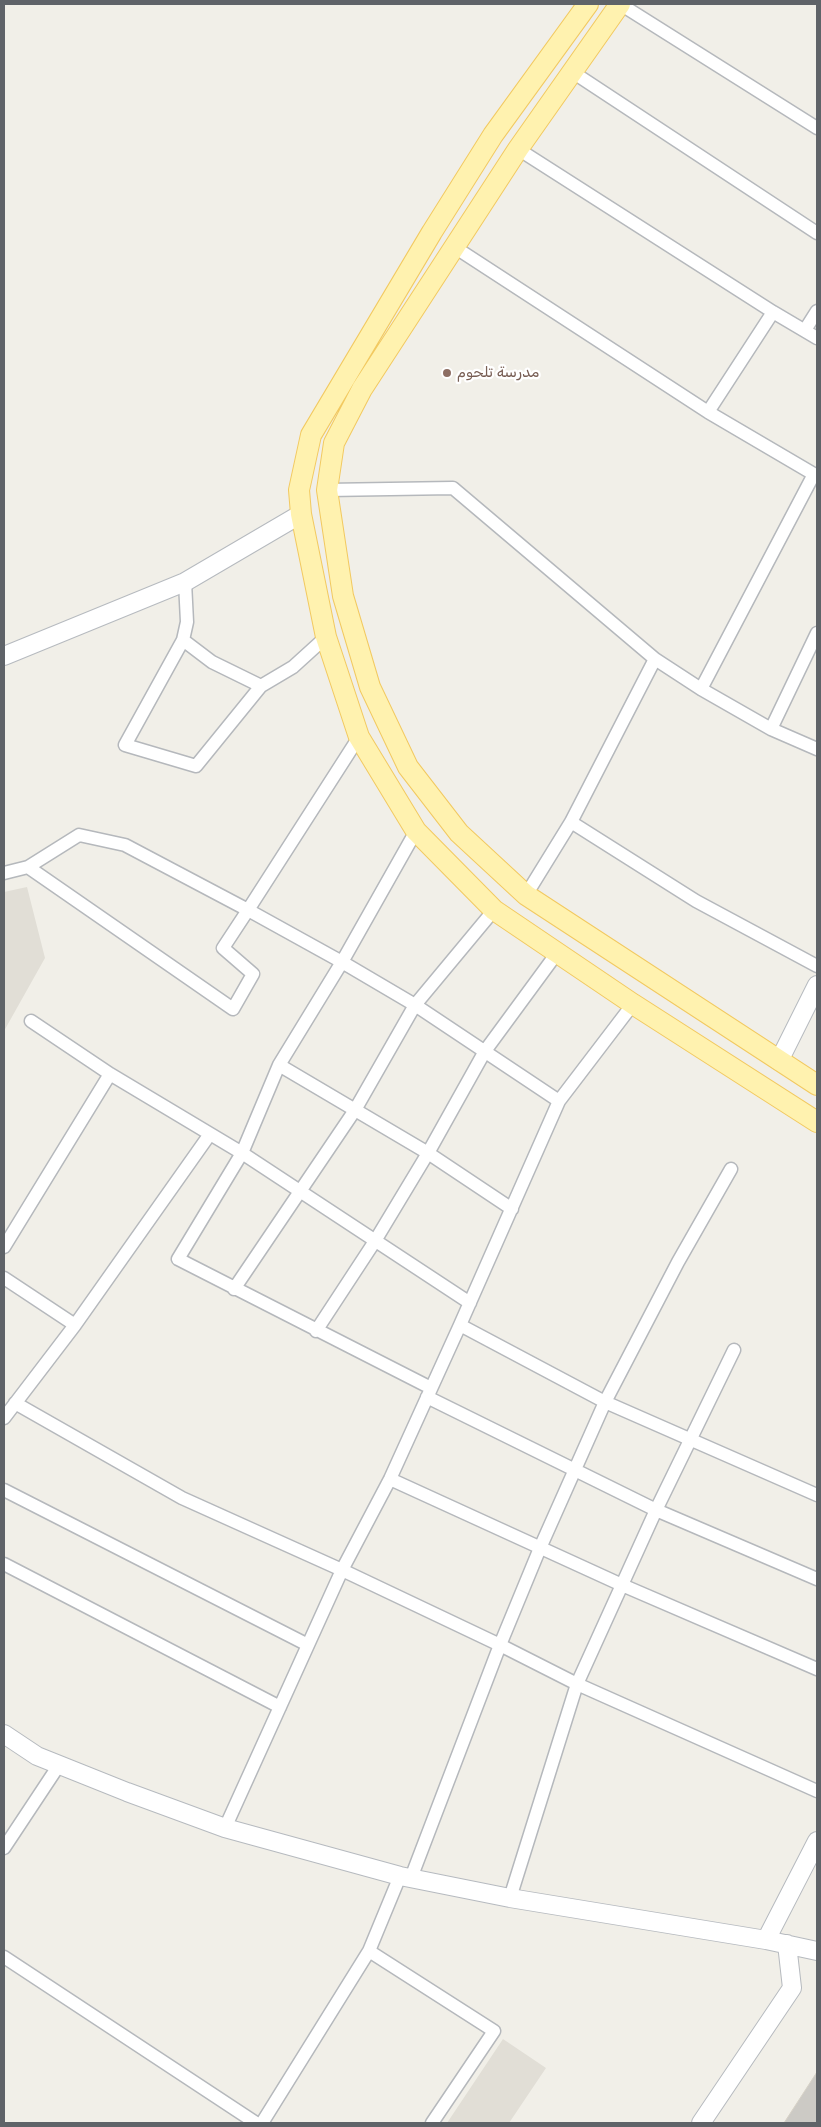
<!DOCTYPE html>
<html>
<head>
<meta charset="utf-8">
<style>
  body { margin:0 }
  #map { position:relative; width:821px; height:2127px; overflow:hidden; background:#f1efe8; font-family:Rubik,sans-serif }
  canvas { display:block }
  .frame { position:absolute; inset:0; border:5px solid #5f6368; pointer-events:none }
</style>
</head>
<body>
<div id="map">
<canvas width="821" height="2127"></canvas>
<div class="frame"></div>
</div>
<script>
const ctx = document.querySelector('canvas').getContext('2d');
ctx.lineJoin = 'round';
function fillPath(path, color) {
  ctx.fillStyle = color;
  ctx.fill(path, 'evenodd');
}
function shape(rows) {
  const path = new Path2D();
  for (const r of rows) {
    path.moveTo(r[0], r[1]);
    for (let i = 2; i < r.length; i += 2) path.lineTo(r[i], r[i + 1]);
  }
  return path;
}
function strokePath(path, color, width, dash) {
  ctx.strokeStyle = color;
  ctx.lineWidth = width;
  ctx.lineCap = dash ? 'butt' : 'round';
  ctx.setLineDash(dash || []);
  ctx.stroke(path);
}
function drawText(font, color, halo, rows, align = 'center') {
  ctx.font = font + ' Rubik,"Noto Naskh Arabic",sans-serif';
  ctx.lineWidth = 4.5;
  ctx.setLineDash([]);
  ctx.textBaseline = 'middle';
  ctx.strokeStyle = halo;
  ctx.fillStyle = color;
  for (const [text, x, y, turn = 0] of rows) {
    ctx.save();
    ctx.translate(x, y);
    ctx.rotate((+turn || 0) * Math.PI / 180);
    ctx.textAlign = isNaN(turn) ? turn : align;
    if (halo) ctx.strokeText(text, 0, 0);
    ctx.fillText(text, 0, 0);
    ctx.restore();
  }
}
fillPath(shape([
  [27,887,45,958,4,1031,4,892],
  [503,2039,546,2068,509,2123,447,2123]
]), '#e1ded6');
const building = shape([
  [817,2072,817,2123,784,2123,817,2072]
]);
fillPath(building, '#cccac5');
strokePath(building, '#d6d1c6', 1);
const street = shape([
  [620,4,817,128],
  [571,71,817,233],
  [518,149,773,312,817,338],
  [456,248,708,412,817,476],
  [805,330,817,311],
  [708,412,773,312],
  [327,490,453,488,655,659,701,689,771,729,817,749],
  [185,582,187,622,183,640,212,662,261,686,293,667,326,637],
  [183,640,125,745,196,766,261,686],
  [701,689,814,474],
  [771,729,817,633],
  [571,822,696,901,817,966],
  [416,831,342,962,279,1065,242,1153,178,1259,431,1388],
  [28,867,233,1009,253,974,223,948,248,910,342,962,415,1005,559,1101],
  [4,873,28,867,79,835,125,845,248,910,359,737],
  [526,895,571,822,655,659],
  [31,1021,110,1074,242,1153,470,1303],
  [279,1065,428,1153,512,1209],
  [4,1247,110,1074],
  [4,1278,75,1325],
  [234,1289,355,1110,415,1005,494,910],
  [460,1325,605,1402,817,1495],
  [316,1331,375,1241,428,1153,485,1051,557,953],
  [427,1397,656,1510,817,1579],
  [15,1403,182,1498,342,1570,500,1645,577,1684,817,1791],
  [4,1418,75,1325,210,1134],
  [390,1479,622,1585,817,1669],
  [4,1490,308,1645],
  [4,1564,280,1707],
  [225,1828,342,1570,390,1479,460,1325,559,1101,633,1004],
  [4,1848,59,1765],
  [411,1878,500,1645,540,1548,605,1402,678,1262,731,1169],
  [510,1898,577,1684,656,1510,734,1350],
  [369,1951,494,2031,432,2123],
  [4,1957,256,2123],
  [262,2123,369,1951,400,1876]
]);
const secondary = shape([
  [4,656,185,582,301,514],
  [779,1061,817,985],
  [4,1734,37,1756,127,1792,225,1828,400,1876,510,1898,766,1940,817,1951],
  [766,1940,817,1841],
  [701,2123,792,1988,787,1944]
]);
const primary = shape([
  [588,4,493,135,432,232,311,435,299,490,301,514,326,637,359,737,416,831,494,910,633,1004,817,1122],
  [620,4,518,149,362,389,334,443,327,490,343,596,370,687,408,767,459,833,526,895,817,1085]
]);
strokePath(street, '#b5b8bc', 15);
strokePath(secondary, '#b6babf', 20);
strokePath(primary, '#f2c960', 22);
strokePath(street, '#fff', 12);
strokePath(secondary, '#fff', 18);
strokePath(primary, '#fff2af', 20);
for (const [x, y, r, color] of [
  [447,373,5,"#8d6e63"]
]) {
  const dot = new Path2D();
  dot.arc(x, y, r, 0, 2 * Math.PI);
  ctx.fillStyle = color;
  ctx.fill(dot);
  strokePath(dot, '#fff', 2);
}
drawText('15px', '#785e54', '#fff', [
  ["مدرسة تلحوم",457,373]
], 'left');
</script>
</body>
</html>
